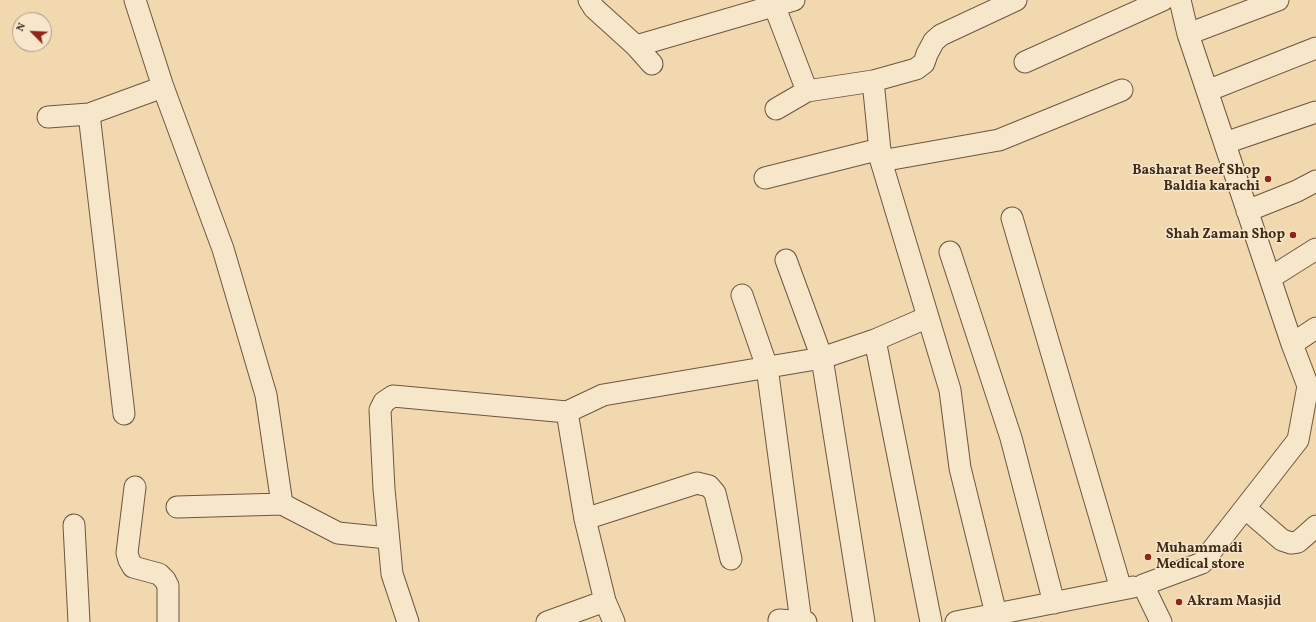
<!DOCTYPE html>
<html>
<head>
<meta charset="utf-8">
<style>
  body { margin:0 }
  #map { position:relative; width:1316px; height:622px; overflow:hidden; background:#f1d8ae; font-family:Vollkorn,serif }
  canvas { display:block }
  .north { position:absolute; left:12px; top:12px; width:40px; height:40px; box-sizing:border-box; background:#f6e6ca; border:1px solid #ae9b84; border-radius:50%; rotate:294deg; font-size:11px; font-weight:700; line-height:16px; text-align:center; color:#422b1b }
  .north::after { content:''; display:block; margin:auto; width:14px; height:18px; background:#8f2418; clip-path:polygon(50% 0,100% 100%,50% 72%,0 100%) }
</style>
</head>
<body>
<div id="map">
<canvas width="1316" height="622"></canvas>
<div class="north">N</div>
</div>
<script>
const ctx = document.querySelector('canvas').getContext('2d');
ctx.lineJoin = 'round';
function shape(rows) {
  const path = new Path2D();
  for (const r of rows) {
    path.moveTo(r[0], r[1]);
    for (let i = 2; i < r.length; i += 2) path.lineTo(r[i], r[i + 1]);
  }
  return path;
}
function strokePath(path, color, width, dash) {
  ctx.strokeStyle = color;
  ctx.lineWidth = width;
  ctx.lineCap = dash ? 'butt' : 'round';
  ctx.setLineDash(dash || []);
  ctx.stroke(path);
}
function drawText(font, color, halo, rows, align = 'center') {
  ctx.font = font + ' Vollkorn,serif';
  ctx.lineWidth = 3;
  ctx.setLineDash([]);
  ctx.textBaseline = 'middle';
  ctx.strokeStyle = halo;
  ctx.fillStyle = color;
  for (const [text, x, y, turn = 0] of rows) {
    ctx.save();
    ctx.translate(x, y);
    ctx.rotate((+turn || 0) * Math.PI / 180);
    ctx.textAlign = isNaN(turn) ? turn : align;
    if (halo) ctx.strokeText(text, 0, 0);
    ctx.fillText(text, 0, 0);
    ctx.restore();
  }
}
const minor = shape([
  [135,0,163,87,223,249,266,395,282,504],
  [589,0,594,8,636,46,652,64],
  [774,5,807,91],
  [1188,34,1278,0],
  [636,46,794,0],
  [1025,62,1163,0],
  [873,81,881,161,950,390,960,468,996,614],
  [1207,91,1316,48],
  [776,109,807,91,873,81,916,69,924,63,927,54,934,41,941,35,1016,0],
  [89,114,124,414],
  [48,117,89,114,163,87],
  [1225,143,1316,112],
  [881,161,999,140,1122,90],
  [765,178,880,149],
  [1247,211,1297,191,1316,181],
  [1012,218,1121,589],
  [950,252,1011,438,1054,603],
  [786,260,822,358,864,622],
  [1270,278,1316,249],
  [742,295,767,367,801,622],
  [875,340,931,622],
  [1292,344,1316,328],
  [567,412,585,519,605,601,614,622],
  [135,487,127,553,129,560,133,567,159,574,165,580,168,586,168,622],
  [177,507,282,504,338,533,388,538],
  [1245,508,1282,540,1291,543,1298,542,1316,526],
  [585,519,697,483,709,486,715,493,731,559],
  [74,525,79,622],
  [779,620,806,622],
  [408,622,392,574,384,489,380,410,384,402,393,396,567,412,603,395,822,358,875,340,928,317],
  [547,622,605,601],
  [956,622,1133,587],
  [1161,622,1143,585,1202,563,1298,440,1308,386,1292,344,1188,34,1180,0]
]);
strokePath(minor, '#6e5640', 23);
strokePath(minor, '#f6e6ca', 21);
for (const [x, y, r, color] of [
  [1268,179,4,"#8f2418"],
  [1293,235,4,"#8f2418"],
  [1148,557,4,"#8f2418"],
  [1179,602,4,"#8f2418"]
]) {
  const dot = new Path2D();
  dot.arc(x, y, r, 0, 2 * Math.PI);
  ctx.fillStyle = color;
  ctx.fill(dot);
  strokePath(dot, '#f6e6ca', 1.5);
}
drawText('bold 14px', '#422b1b', '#f6e6ca', [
  ["Basharat Beef Shop",1260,171],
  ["Baldia karachi",1260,187],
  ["Shah Zaman Shop",1285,235],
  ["Muhammadi",1156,549,"left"],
  ["Medical store",1156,565,"left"],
  ["Akram Masjid",1187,602,"left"]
], 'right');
</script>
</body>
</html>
